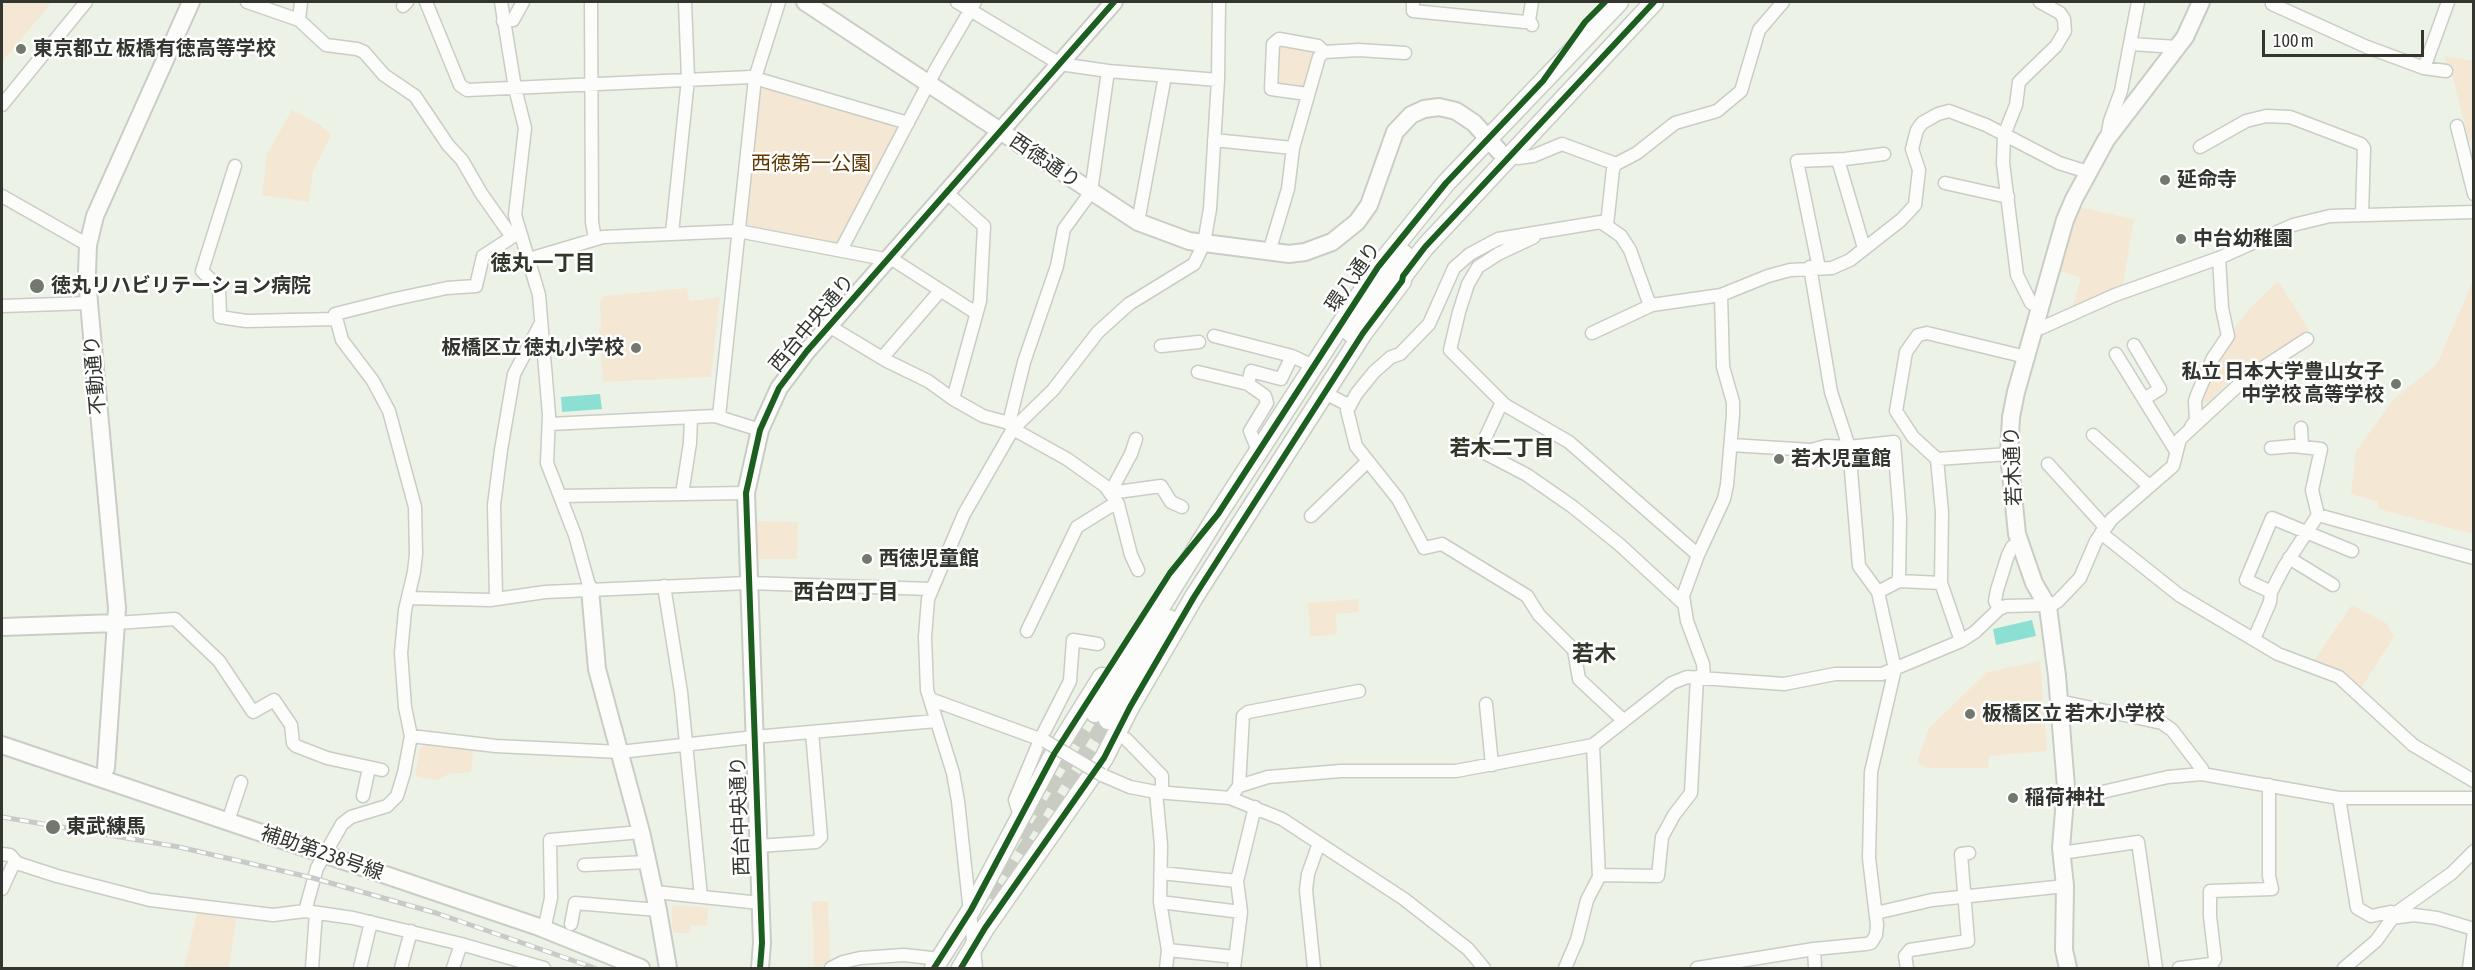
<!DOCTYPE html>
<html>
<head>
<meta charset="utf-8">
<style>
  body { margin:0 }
  #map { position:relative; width:2475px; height:970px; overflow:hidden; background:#edf2e7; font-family:"Asap Condensed",sans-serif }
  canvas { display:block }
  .frame { position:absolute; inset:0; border:3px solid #32362f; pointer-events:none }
  .scale { position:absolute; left:2262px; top:30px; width:162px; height:27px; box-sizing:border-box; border:3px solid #32362f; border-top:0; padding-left:8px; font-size:18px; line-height:21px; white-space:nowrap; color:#32362f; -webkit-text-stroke:4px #fff; paint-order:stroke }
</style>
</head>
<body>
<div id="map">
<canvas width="2475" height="970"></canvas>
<div class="frame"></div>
<div class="scale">100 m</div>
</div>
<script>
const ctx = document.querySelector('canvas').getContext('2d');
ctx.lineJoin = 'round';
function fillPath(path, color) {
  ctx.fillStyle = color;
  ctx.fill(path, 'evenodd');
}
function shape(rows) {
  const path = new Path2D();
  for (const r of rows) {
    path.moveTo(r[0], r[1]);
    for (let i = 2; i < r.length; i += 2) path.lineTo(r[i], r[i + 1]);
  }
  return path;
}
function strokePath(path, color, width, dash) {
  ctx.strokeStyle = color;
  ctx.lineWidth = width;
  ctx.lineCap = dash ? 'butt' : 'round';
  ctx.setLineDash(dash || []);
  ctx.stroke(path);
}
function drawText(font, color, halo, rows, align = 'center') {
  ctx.font = font + ' "Asap Condensed","Noto Sans JP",sans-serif';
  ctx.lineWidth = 5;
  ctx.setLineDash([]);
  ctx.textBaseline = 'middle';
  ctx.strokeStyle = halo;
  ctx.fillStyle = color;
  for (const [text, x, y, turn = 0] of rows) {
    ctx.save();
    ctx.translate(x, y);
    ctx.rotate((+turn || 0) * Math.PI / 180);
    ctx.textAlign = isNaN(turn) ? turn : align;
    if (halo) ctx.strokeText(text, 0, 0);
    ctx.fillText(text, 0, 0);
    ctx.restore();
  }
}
fillPath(shape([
  [2,2,52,2,2,62],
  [1281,43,1313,50,1315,53,1305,87,1301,90,1274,84,1277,46],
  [2445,56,2473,61,2473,136,2469,142,2451,70,2446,68],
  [765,87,894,123,897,131,838,245,744,225,761,90],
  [292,110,319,124,331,135,313,171,309,202,262,195,267,154],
  [2079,207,2134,219,2123,286,2103,293,2072,308,2081,277,2058,271,2067,236],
  [2278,281,2309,329,2296,340,2236,375,2209,402,2203,403,2201,398,2218,359,2232,343,2233,330,2248,310],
  [2473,281,2473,534,2378,509,2378,502,2351,494,2356,451,2394,399,2437,364],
  [687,288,689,301,720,297,711,377,603,382,599,328,601,325,600,303,604,296],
  [755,521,798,522,797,559,756,559],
  [1358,599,1359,612,1336,614,1337,634,1310,637,1308,603],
  [2352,605,2386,623,2394,637,2360,690,2340,672,2314,660],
  [2040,661,2047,751,1989,756,1988,768,1927,768,1917,762,1929,728,1987,672],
  [424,745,473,750,471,772,449,774,436,780,415,776,420,747],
  [812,901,828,901,830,963,819,968,814,968],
  [674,905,708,908,707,926,691,925,691,933,673,933,671,908],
  [198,909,237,913,229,968,184,968]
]), '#f4e8d4');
fillPath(shape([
  [600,394,602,409,562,412,561,397],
  [2032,620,2036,636,1996,645,1993,629]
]), '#8ce0d3');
strokePath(shape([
  [1019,837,1095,713],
  [994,901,1108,720]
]), '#c8ccc2', 18, [18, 9]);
const street = shape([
  [247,2,299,20,326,45,357,49,364,52,384,75,415,96,448,145,462,160,481,193,512,237],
  [426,2,460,85,467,90,751,77,908,123],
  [501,2,515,88,525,128,515,215,539,295,549,415,547,463,575,535,590,589],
  [591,2,592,222,595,239],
  [957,2,1060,64,1108,71,1218,80],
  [1413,2,1413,11,1525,22,1529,20,1532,25],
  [2040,2,2060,13,2064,19,2065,31,2056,46,2019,82,2016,105,2004,135,2003,163,2017,275,2031,303,2040,308],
  [2273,2,2272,4,2367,47,2424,68,2446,71],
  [403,6,407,2],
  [299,20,301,2],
  [1529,20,1532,2],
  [503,21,513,20,523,2],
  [2130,44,2177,47],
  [2424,68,2448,2],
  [1307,94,1271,89,1273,44,1279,39,1318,46,1324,52],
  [2,105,86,2],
  [2457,126,2474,194],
  [2107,137,2110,121,2121,91,2138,2],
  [1214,140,1293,148,1319,57,1324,52,1359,50,1405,53],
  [2200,147,2246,121,2266,116,2290,117,2361,144,2364,148,2362,215],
  [1510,156,1518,158,1533,156,1562,144,1616,164,1637,153,1675,123,1717,111,1741,91,1759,30,1783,2],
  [1838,160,1864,248],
  [235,166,202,271,219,288,220,317,246,321,336,319],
  [1945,183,2008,197],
  [946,192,984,226,980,301,953,399],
  [2,196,88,245],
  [1138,222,1165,76],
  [1607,225,1613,169,1616,164],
  [672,233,688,79,685,2],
  [1534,237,1498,254,1478,267,1468,284,1459,312,1450,350,1505,405,1569,442,1698,555],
  [841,250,937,67,975,2],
  [1269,252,1288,189,1293,148],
  [529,259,603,237,738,231,895,261,976,313],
  [1819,268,1797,161,1845,159,1884,154],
  [2,306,89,303],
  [829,326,887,361,928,381,953,399,983,416,1009,423,1013,429,1067,459,1105,486,1118,504,1131,555,1138,570],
  [2035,327,2041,328,2115,295,2219,258,2293,225,2330,216,2474,212],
  [1592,333,1652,305,1721,295,1768,276,1790,270,1832,268,1850,260,1901,220,1915,205,1919,170,1912,149,1917,130,1922,123,1938,114,1949,111,1986,125,2059,163,2088,172],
  [1214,336,1292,356],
  [2134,345,2160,389,2144,399],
  [1161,346,1199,342],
  [2116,354,2176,451],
  [882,358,940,291],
  [2268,365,2287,397],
  [1198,372,1248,384,1265,396,1267,403,1250,431,1259,453],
  [1248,384,1251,371,1281,379,1292,356,1313,366],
  [1325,393,1350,406],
  [1502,402,1481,447,1483,452,1527,475,1573,507,1620,545,1684,604],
  [719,416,755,78,779,2],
  [1009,423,1024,362,1057,266,1064,229,1091,192,1108,71],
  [549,424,715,416,760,430],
  [2191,427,2196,420,2195,401,2197,395,2213,358,2228,336,2222,308,2219,258],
  [2301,428,2302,447],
  [2093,435,2149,486],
  [1731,445,1811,450,1826,446,1849,447,1894,442,1900,518,1899,581],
  [2271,448,2293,446,2321,449,2312,490,2318,515],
  [1937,459,2009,454],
  [2048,464,2105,527],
  [1110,493,1161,486,1171,502,1182,507],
  [1110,493,1131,454,1136,439],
  [682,494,690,443,691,417],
  [560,496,746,493],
  [1311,516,1368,461],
  [2101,533,2179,595,2278,654,2339,677,2413,745,2474,781],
  [2289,558,2333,585],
  [664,586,681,692,701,897],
  [1878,592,1899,581,1941,583],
  [2271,592,2246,580,2272,518,2352,551],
  [408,598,490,600,545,592,748,583,931,589],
  [496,598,494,505,501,450,514,374,541,323],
  [2048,607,2058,601,2080,578,2096,541,2112,519,2173,466,2180,439,2244,380,2307,339],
  [1999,609,1995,601,1997,590,2008,555,2012,547,2019,542],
  [116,623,175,619,219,661,253,712,274,700,291,725,293,743,296,746,327,758,382,770],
  [1027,631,1077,527,1109,507,1118,504],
  [2254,639,2270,602,2271,592,2284,567,2318,515,2474,558],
  [1961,641,1941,583,1942,512,1937,459,1913,437,1896,411,1906,352,1918,335,1927,333,2026,357],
  [1704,678,1703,664,1687,621,1683,596,1698,555,1724,499,1727,485,1733,415,1733,402,1723,367,1721,295],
  [930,699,1045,741],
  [2059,701,2162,723,2172,730,2202,769],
  [1486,704,1492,765],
  [1624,721,1579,679,1574,650,1539,615,1527,596,1442,544,1424,548,1398,499,1356,446,1347,410,1357,393,1374,372,1391,357,1400,354,1429,324,1454,268,1470,254,1498,239,1601,222,1621,236,1630,250,1648,300,1652,305],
  [411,736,496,746,620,752,754,737,936,721],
  [1126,739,1162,776,1162,792],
  [1102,775,1130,787,1156,792,1230,798,1282,819,1404,899,1468,949,1484,968],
  [1239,786,1243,716,1248,712,1359,691],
  [1156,792,1161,845,1160,902,1168,950,1166,968],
  [363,796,369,768],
  [1230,798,1239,786,1268,777,1341,771,1456,771,1593,745,1672,683,1687,677,1784,684,1835,674,1882,674,1961,641,1975,632,1999,609,2006,606,2047,605],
  [2066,798,2076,798,2168,777,2202,774,2339,798,2474,798],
  [2339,798,2357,908,2371,916,2390,912,2396,913],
  [1020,816,1015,800,1040,740,1070,681,1073,640,1098,644],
  [228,821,241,782],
  [758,846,816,842,821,837,812,732],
  [2061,853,2138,842,2156,968],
  [2,854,10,855,17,863,57,876,150,900,273,915,305,911,353,918,461,944,544,968],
  [584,865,648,862],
  [1161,873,1237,881],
  [1599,875,1658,876,1662,837,1674,815,1691,793,1697,677],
  [2,889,12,867,17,863],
  [655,892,760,903],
  [1160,902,1241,912],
  [305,911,317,868,342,824,351,817,387,806,397,796,404,773,411,736,405,707,401,653,405,610,414,572,416,554,415,507,389,411,373,381,342,340,335,314,395,299,447,288,476,286,483,256,520,232],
  [1876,913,1932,900,2065,886],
  [2391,918,2414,915,2437,918,2474,929],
  [571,924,575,903,658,910],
  [544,930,551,898,550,840,641,832],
  [1814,949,1815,968],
  [1168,950,1235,957],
  [312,968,316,913],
  [360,968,371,922],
  [401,968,411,931],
  [453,968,461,944],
  [831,968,843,962,860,958,904,955,940,959],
  [976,968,958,801,953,773,927,690,925,637,928,599,964,514,1013,429,1053,390,1098,332,1129,304,1194,264,1198,256,1204,243,1210,209,1218,80,1219,2],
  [1234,968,1241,912,1237,881,1255,807],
  [1314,968,1306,890,1308,874,1319,843],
  [1565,968,1577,940,1587,900,1599,877,1593,745],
  [1697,968,1814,949,1866,944,1871,943,1876,935,1877,925,1869,858,1871,772,1895,669,1878,592,1859,566,1849,447,1831,392,1810,267],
  [1907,968,1905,956,1910,950,1968,941,1961,854,1969,853],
  [2179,968,2212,964,2215,959,2210,916,2210,891,2272,889,2269,876,2269,785],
  [2344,968,2376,941,2396,913,2452,873,2474,851],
  [2469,968,2474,931]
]);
const secondary = shape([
  [805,2,1138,222,1189,241,1289,254,1305,252,1332,242,1357,222,1369,205,1395,132,1411,115,1424,109,1439,107,1456,111,1474,123,1499,151],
  [590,589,597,669,641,832,658,910,668,968],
  [2,627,116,623],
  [2,745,539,927,641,968],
  [106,768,117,608,89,303,87,273,88,245,95,216,191,2],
  [760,968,762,943,746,493,760,430,779,388,807,351,1114,2],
  [2068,968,2064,950,2065,886,2061,848,2066,787,2057,676,2048,607,2034,583,2017,534,2009,454,2011,417,2016,392,2065,220,2074,199,2106,140,2185,37,2201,2]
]);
const primary = shape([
  [1351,333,1404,254],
  [1095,713,1218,514,1378,267,1446,183,1619,2],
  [1108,720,1169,619],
  [934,968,971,910,1054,754,1102,677],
  [961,968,985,928,1104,758,1130,707,1194,597,1363,333,1402,281,1403,276,1425,247,1654,2]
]);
strokePath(street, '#c9cdc5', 15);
strokePath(secondary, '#c9cdc5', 20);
strokePath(primary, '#c9cdc5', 21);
strokePath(street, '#fcfdfb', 12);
strokePath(secondary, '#fcfdfb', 16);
strokePath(primary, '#fcfdfb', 18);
const rail = shape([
  [2,817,179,847,313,878,436,913,595,968]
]);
strokePath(rail, '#c8cac7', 5);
strokePath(rail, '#fff', 3, [9]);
const streetBridge = shape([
  [1045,741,1102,775]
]);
strokePath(streetBridge, '#c9cdc5', 15, []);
strokePath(streetBridge, '#fcfdfb', 12);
strokePath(shape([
  [760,968,762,943,746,493,760,430,779,388,807,351,1114,2],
  [934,968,971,910,1054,754,1170,573,1218,514,1378,267,1446,183,1543,81,1585,22,1605,2],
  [961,968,985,928,1104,758,1130,707,1194,597,1363,333,1402,281,1403,276,1425,247,1654,2]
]), '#1b5e20', 6);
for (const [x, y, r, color] of [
  [21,49,6,"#73786f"],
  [2165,180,6,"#73786f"],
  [2181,239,6,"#73786f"],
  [37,286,8,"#73786f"],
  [636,348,6,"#73786f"],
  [2396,384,6,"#73786f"],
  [1779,459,6,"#73786f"],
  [867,559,6,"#73786f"],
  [1970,714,6,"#73786f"],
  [2013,798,6,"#73786f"],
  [53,827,8,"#73786f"]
]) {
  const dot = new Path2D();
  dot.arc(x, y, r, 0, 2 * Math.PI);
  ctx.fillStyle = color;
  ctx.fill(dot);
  strokePath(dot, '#fff', 2);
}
drawText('bold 20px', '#32362f', '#fff', [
  ["東京都立 板橋有徳高等学校",33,49],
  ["延命寺",2177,180],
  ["中台幼稚園",2193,239],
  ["徳丸リハビリテーション病院",51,286],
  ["板橋区立 徳丸小学校",624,348,"right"],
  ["私立 日本大学豊山女子",2384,372,"right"],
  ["中学校 高等学校",2384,395,"right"],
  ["若木児童館",1791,459],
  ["西徳児童館",879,559],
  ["板橋区立 若木小学校",1982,714],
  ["稲荷神社",2025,798],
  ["東武練馬",66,827]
], 'left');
drawText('20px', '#32362f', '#fff', [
  ["西徳通り",1045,161,34],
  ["環八通り",1353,277,-55],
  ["西台中央通り",812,323,-50],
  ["不動通り",95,375,-95],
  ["若木通り",2013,466,-92],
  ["西台中央通り",740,816,-92],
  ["補助第238号線",322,853,19]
]);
drawText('20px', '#5f3901', '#fff', [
  ["西徳第一公園",811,164]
]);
drawText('bold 21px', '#303628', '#fff', [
  ["徳丸一丁目",543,263],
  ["若木二丁目",1502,448],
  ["西台四丁目",846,592]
]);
drawText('bold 22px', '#303628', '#fff', [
  ["若木",1594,654]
]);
</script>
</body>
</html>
